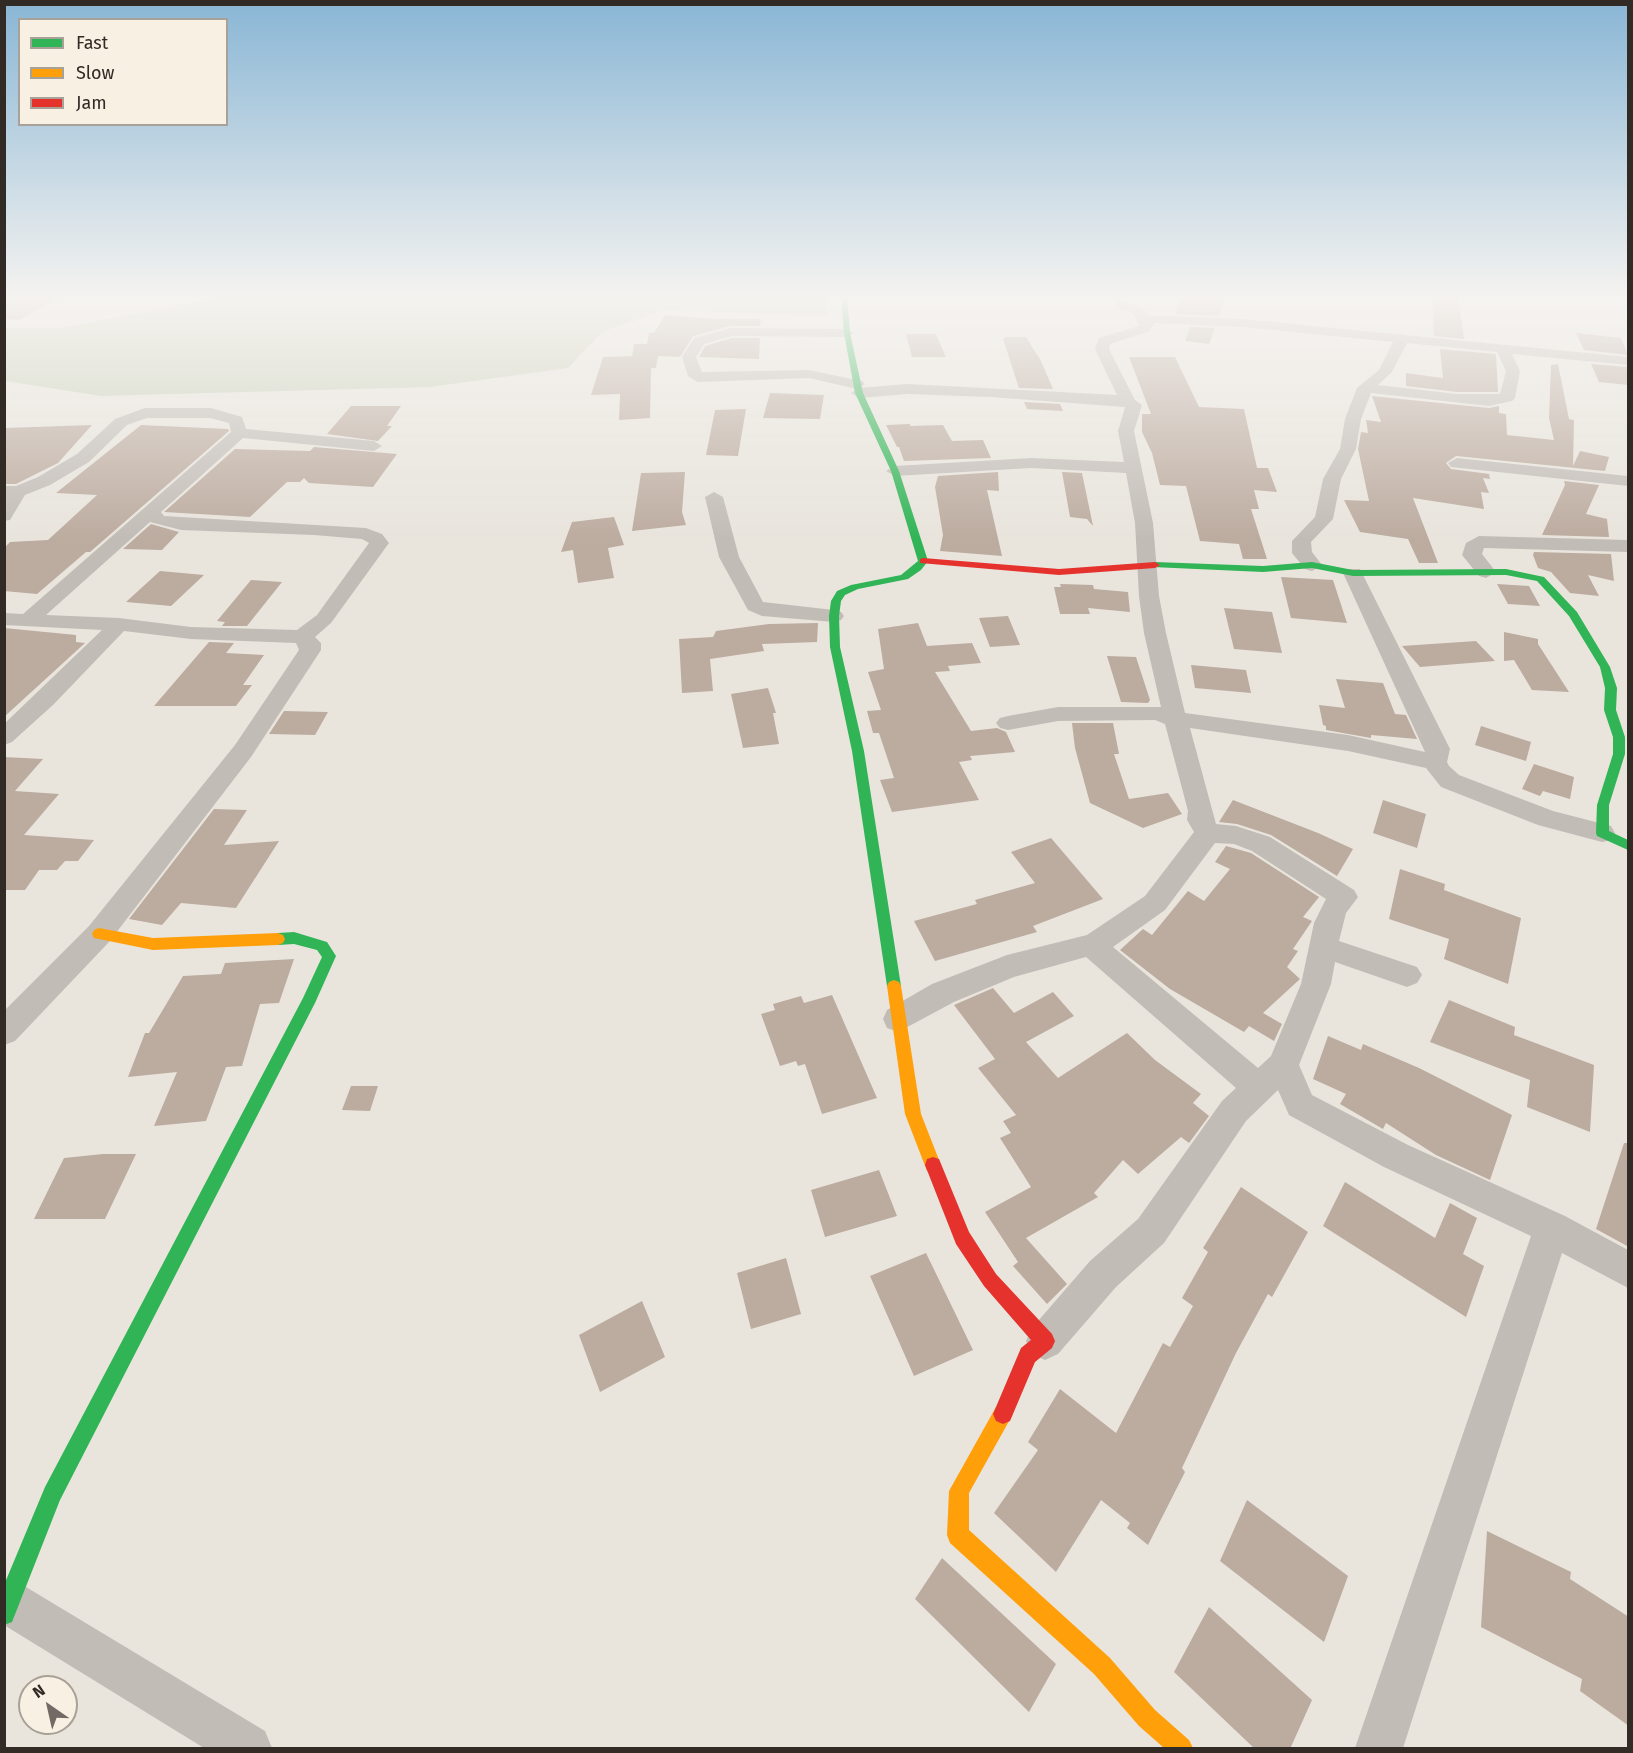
<!DOCTYPE html>
<html>
<head>
<meta charset="utf-8">
<style>
  body { margin:0 }
  #map { position:relative; width:1633px; height:1753px; overflow:hidden; background:#e9e5dd; font-family:"Fira Sans",sans-serif }
  canvas { display:block }
  .frame { position:absolute; inset:0; border:6px solid #322a25; pointer-events:none }
  .legend { position:absolute; left:18px; top:18px; width:210px; height:108px; box-sizing:border-box; background:#f7f0e3; border:2px solid #a8a197; margin:0; padding:8px 10px; list-style:none; font-size:18px; color:#322a25 }
  .legend li { display:flex; align-items:center; gap:12px; height:30px }
  .legend b { width:30px; border:2px solid #a8a197 }
  .north { position:absolute; left:18px; top:1675px; width:60px; height:60px; box-sizing:border-box; background:#f7f0e3; border:2px solid #a8a197; border-radius:50%; rotate:326deg; font-size:16px; font-weight:700; line-height:24px; text-align:center; color:#322a25 }
  .north::after { content:''; display:block; margin:auto; width:21px; height:27px; background:#726b65; clip-path:polygon(50% 0,100% 100%,50% 72%,0 100%) }
</style>
</head>
<body>
<div id="map">
<canvas width="1633" height="1753"></canvas>
<div class="frame"></div>
<ul class="legend">
<li><b style="height:8px;background:#30b455"></b>Fast</li>
<li><b style="height:8px;background:#ff9f0a"></b>Slow</li>
<li><b style="height:8px;background:#e5322d"></b>Jam</li>
</ul>
<div class="north">N</div>
</div>
<script>
const ctx = document.querySelector('canvas').getContext('2d');
ctx.lineJoin = 'round';
function fillPath(path, color) {
  ctx.fillStyle = color;
  ctx.fill(path, 'evenodd');
}
function shape(rows) {
  const path = new Path2D();
  for (const r of rows) {
    path.moveTo(r[0], r[1]);
    for (let i = 2; i < r.length; i += 2) path.lineTo(r[i], r[i + 1]);
  }
  return path;
}
fillPath(shape([
  [232,295,828,295,827,316,664,310,602,332,568,368,430,387,101,396,5,381,5,328,61,328]
]), '#c9cfb8');
fillPath(shape([
  [4,295,59,298,19,320,4,319],
  [1182,295,1226,295,1219,316,1175,314],
  [1432,295,1458,295,1464,339,1434,336],
  [665,315,716,319,761,319,760,326,730,326,693,336,680,357,658,356,656,368,651,368,650,418,619,420,620,394,591,395,603,357,632,356,634,344,647,344,649,333,654,333],
  [1190,327,1215,328,1209,344,1185,341],
  [1576,333,1621,338,1628,355,1584,350],
  [906,334,936,334,946,357,912,357],
  [1006,337,1026,337,1041,361,1053,389,1019,388,1003,339],
  [732,338,760,338,759,359,699,357,705,346],
  [1440,349,1496,354,1498,392,1457,392,1406,386,1406,373,1443,378],
  [1129,357,1175,357,1199,407,1244,409,1257,468,1268,468,1277,492,1254,490,1259,509,1251,509,1267,559,1243,559,1239,544,1200,541,1186,486,1160,485,1152,453,1142,432,1142,414,1151,414],
  [1558,364,1569,419,1574,420,1573,466,1580,451,1609,457,1605,471,1456,456,1446,463,1451,469,1505,476,1489,474,1490,479,1483,478,1489,493,1481,492,1484,509,1413,498,1438,563,1419,563,1408,539,1360,532,1344,500,1369,501,1358,449,1361,432,1368,433,1366,420,1381,422,1372,396,1489,408,1499,406,1499,413,1506,414,1507,435,1554,440,1549,418,1551,365],
  [1591,364,1629,367,1629,385,1599,382],
  [770,393,824,395,820,419,763,418],
  [1024,402,1060,404,1063,411,1027,409],
  [351,406,401,406,387,426,392,426,378,441,327,434],
  [746,409,738,456,706,455,715,410],
  [910,424,910,426,943,425,952,441,983,440,991,458,904,461,899,447,897,447,886,425],
  [92,425,58,463,16,484,4,484,4,428],
  [141,425,228,429,229,431,90,552,86,552,37,594,4,591,4,548,10,542,48,540,97,495,56,493],
  [314,447,397,454,373,487,309,483,304,478,300,482,287,482,250,517,164,512,235,449,310,451],
  [685,472,682,512,686,525,632,531,641,473],
  [998,472,999,491,987,490,1002,556,940,551,943,535,935,487,938,476],
  [1062,472,1082,473,1093,526,1087,519,1070,517],
  [1564,481,1599,485,1586,514,1607,519,1609,537,1542,535,1565,485],
  [614,517,624,545,608,548,614,578,578,583,573,550,561,552,572,522],
  [151,524,179,532,162,550,123,549],
  [1534,552,1611,554,1614,581,1588,575,1599,596,1570,593,1551,572,1538,568,1533,555],
  [160,571,204,575,171,606,126,602],
  [1281,577,1333,580,1347,623,1291,618],
  [251,580,282,582,247,626,222,626,225,622,217,621],
  [1060,584,1093,585,1094,589,1128,592,1130,612,1088,608,1090,614,1060,614,1054,587,1061,587],
  [1497,584,1529,586,1540,606,1508,604],
  [1224,608,1272,612,1282,653,1234,649],
  [1008,616,1020,645,990,647,979,618],
  [818,623,817,642,762,644,764,651,710,659,713,691,682,693,679,639,713,637,716,631,769,624],
  [918,623,927,646,972,643,981,663,948,666,950,671,935,672,971,731,997,728,1006,732,1015,752,970,756,972,760,959,762,979,800,892,812,880,780,894,778,879,733,873,733,867,711,881,710,868,672,884,669,878,629],
  [4,628,76,635,76,642,85,643,4,717],
  [1504,632,1538,639,1538,644,1569,692,1532,690,1514,660,1504,661],
  [1476,641,1495,661,1420,667,1402,646],
  [209,642,234,643,226,653,264,655,243,685,252,685,236,706,154,706],
  [1107,656,1136,657,1150,700,1148,703,1121,702],
  [1191,665,1246,670,1251,693,1195,688],
  [1336,679,1383,683,1395,714,1406,715,1417,739,1371,735,1371,738,1326,730,1326,726,1323,725,1319,705,1345,708],
  [768,688,776,713,773,713,779,744,743,748,731,694],
  [284,711,328,712,315,735,269,734],
  [1072,723,1113,723,1119,754,1114,754,1129,799,1168,793,1182,814,1143,828,1090,803,1075,748],
  [1481,726,1531,742,1526,761,1475,745],
  [4,757,43,759,15,791,59,794,24,835,94,840,78,861,65,861,57,870,39,870,25,890,4,890],
  [1534,764,1574,777,1570,799,1543,791,1540,796,1522,789],
  [1233,800,1318,833,1353,849,1337,876,1271,835,1237,824,1219,822],
  [1383,800,1426,814,1417,848,1373,833],
  [214,809,247,810,224,845,279,841,236,908,181,903,162,925,129,919],
  [1051,838,1103,899,1033,926,1037,932,935,961,914,921,977,904,975,900,1035,883,1011,852],
  [1226,846,1251,853,1319,897,1303,917,1312,921,1293,949,1298,951,1287,967,1300,979,1263,1013,1282,1024,1274,1041,1249,1026,1244,1032,1170,989,1120,950,1143,929,1152,935,1188,891,1204,901,1230,869,1215,862],
  [1400,869,1445,884,1444,890,1521,918,1508,984,1444,959,1449,939,1389,919],
  [294,959,279,1003,260,1004,242,1066,226,1067,206,1121,154,1126,177,1072,128,1077,145,1033,149,1033,183,976,221,974,225,963],
  [993,988,1014,1013,1053,992,1074,1016,1026,1042,1058,1078,1127,1033,1155,1060,1201,1094,1193,1103,1209,1116,1189,1143,1181,1137,1138,1174,1123,1160,1094,1193,1098,1197,1026,1238,1067,1284,1047,1304,1013,1266,1018,1262,985,1212,1031,1187,1000,1138,1011,1133,1003,1121,1016,1115,978,1068,995,1059,954,1005],
  [832,995,877,1098,822,1114,805,1064,798,1066,796,1061,780,1066,761,1014,775,1010,773,1004,801,996,804,1003],
  [1449,1000,1515,1027,1514,1035,1594,1065,1590,1132,1527,1107,1530,1080,1430,1042],
  [1328,1036,1361,1050,1363,1044,1419,1068,1512,1115,1490,1180,1436,1155,1386,1123,1383,1129,1340,1104,1346,1094,1313,1079],
  [351,1086,378,1086,370,1111,342,1110],
  [1624,1143,1629,1143,1629,1247,1596,1229],
  [103,1154,136,1154,105,1219,34,1219,64,1158],
  [879,1170,897,1216,825,1237,811,1190],
  [1345,1182,1435,1238,1450,1203,1477,1218,1463,1254,1484,1266,1466,1317,1323,1226],
  [1241,1187,1308,1232,1272,1297,1268,1294,1236,1353,1182,1468,1185,1472,1148,1545,1127,1528,1130,1523,1101,1500,1056,1572,994,1513,1038,1450,1028,1442,1060,1389,1116,1433,1163,1343,1170,1347,1193,1306,1182,1298,1208,1252,1203,1248],
  [926,1253,973,1350,914,1376,870,1276],
  [786,1258,801,1314,751,1329,737,1273],
  [642,1301,665,1357,600,1392,579,1335],
  [1247,1500,1348,1576,1324,1642,1220,1561],
  [1487,1531,1571,1572,1570,1579,1629,1617,1629,1726,1580,1691,1582,1679,1481,1627],
  [942,1558,1056,1664,1029,1712,915,1599],
  [1209,1607,1312,1700,1290,1749,1255,1749,1174,1672]
]), '#bcab9f');
fillPath(shape([
  [1121,301,1144,308,1148,315,1243,319,1628,357,1628,365,1512,354,1520,371,1515,398,1512,401,1489,406,1371,393,1361,419,1356,449,1341,479,1333,519,1311,542,1312,552,1322,565,1312,571,1305,569,1292,553,1292,541,1315,517,1323,479,1340,449,1345,419,1357,388,1379,370,1393,342,1243,327,1154,323,1150,331,1110,344,1109,349,1135,400,1142,405,1134,431,1153,523,1159,596,1166,633,1185,713,1348,735,1425,752,1343,573,1346,569,1360,569,1450,749,1447,762,1449,766,1459,775,1553,811,1611,826,1615,833,1611,840,1602,842,1538,825,1441,787,1426,768,1348,751,1190,728,1216,824,1236,826,1270,837,1354,890,1358,897,1346,913,1339,941,1417,967,1422,975,1417,983,1407,987,1335,962,1331,984,1299,1065,1312,1095,1408,1145,1565,1216,1628,1250,1628,1288,1562,1253,1403,1748,1355,1748,1531,1236,1384,1167,1289,1115,1278,1090,1246,1121,1164,1243,1116,1287,1058,1354,1045,1360,1032,1354,1026,1341,1032,1328,1090,1261,1138,1219,1222,1101,1236,1088,1086,957,1014,977,954,1002,898,1032,887,1028,883,1019,887,1010,932,984,1007,955,1087,935,1145,896,1194,832,1187,820,1188,811,1165,724,1155,720,1058,721,1008,730,1000,728,996,723,1000,718,1008,716,1058,707,1161,707,1144,633,1139,596,1135,523,1126,473,1031,468,895,476,886,471,895,466,1031,458,1124,462,1118,431,1125,407,991,397,907,394,859,398,851,393,859,388,907,384,1117,395,1095,349,1099,338,1139,326,1134,314,1116,308,1116,302,1121,301],
  [1407,343,1497,352,1506,371,1500,394,1457,394,1378,385,1392,372,1407,343],
  [1215,843,1234,844,1252,851,1326,899,1314,923,1301,984,1271,1056,1258,1068,1113,947,1165,910,1215,843],
  [731,328,847,329,854,333,847,337,732,336,704,344,696,357,702,372,809,370,862,381,865,384,857,389,809,378,698,382,688,376,682,357,694,338,731,328],
  [145,408,211,408,242,417,246,429,374,441,382,446,374,451,243,438,161,512,164,516,366,528,382,534,389,543,331,623,315,637,321,643,321,650,251,757,109,942,15,1041,4,1045,4,1011,89,926,235,745,299,650,296,643,191,639,124,631,54,704,12,742,4,745,4,724,102,630,4,625,4,613,23,614,231,432,229,423,210,418,147,418,127,425,89,462,50,485,25,495,10,520,4,521,4,486,16,486,38,477,77,454,115,419,145,408],
  [150,522,181,530,314,535,362,539,369,543,317,615,297,630,191,627,119,618,46,615,150,522],
  [1457,458,1628,476,1628,486,1451,467,1448,463,1457,458],
  [714,492,723,497,739,557,763,602,834,610,841,612,844,616,841,620,834,622,762,616,748,610,719,557,705,497,714,492],
  [1479,536,1628,540,1628,552,1484,548,1482,554,1496,572,1486,578,1479,576,1462,555,1466,543,1479,536],
  [10,1581,26,1587,265,1731,272,1748,204,1748,4,1625,4,1583,10,1581]
]), '#c2bcb6');
fillPath(shape([
  [841,295,847,295,850,333,863,393,899,471,928,561,921,570,908,579,858,589,845,595,841,601,839,616,840,647,864,751,901,986,899,990,894,992,889,990,887,986,852,751,830,647,829,616,831,601,837,591,851,585,901,575,918,561,891,471,855,393,844,333,841,295],
  [1155,562,1263,566,1312,562,1353,570,1506,569,1544,577,1577,612,1610,667,1617,688,1616,710,1625,737,1625,754,1609,805,1609,831,1628,840,1628,850,1597,836,1596,833,1597,805,1613,754,1613,737,1604,710,1605,688,1600,667,1569,616,1537,581,1506,575,1353,576,1312,568,1263,572,1152,567,1152,563,1155,562],
  [294,932,327,942,336,956,315,1003,60,1500,12,1622,4,1625,4,1585,45,1487,303,998,322,957,317,950,294,944,278,945,273,943,271,939,273,935,278,933,294,932]
]), '#30b455');
fillPath(shape([
  [99,928,153,938,278,933,283,935,285,939,283,943,278,945,153,950,94,938,92,934,94,930,99,928],
  [894,980,899,982,901,986,921,1114,941,1165,939,1171,933,1173,927,1171,905,1114,887,986,889,982,894,980],
  [1003,1404,1010,1407,1013,1414,969,1493,969,1530,1110,1658,1155,1710,1189,1740,1193,1748,1164,1748,1139,1726,1094,1674,950,1543,947,1535,949,1491,996,1407,1003,1404]
]), '#ff9f0a');
fillPath(shape([
  [923,558,1059,569,1155,562,1160,565,1155,568,1059,575,920,563,920,559,923,558],
  [933,1157,939,1159,969,1232,996,1274,1052,1334,1055,1341,1052,1348,1035,1362,1010,1421,1003,1424,996,1421,993,1414,1021,1348,1031,1340,984,1286,956,1244,925,1165,927,1159,933,1157]
]), '#e5322d');
const sky = ctx.createLinearGradient(0, 0, 0, 540);
sky.addColorStop(0, '#89b6d5');
sky.addColorStop(0.55, '#f5f3f0');
sky.addColorStop(1, '#f5f3f000');
ctx.fillStyle = sky;
ctx.fillRect(0, 0, 1633, 540);
</script>
</body>
</html>
